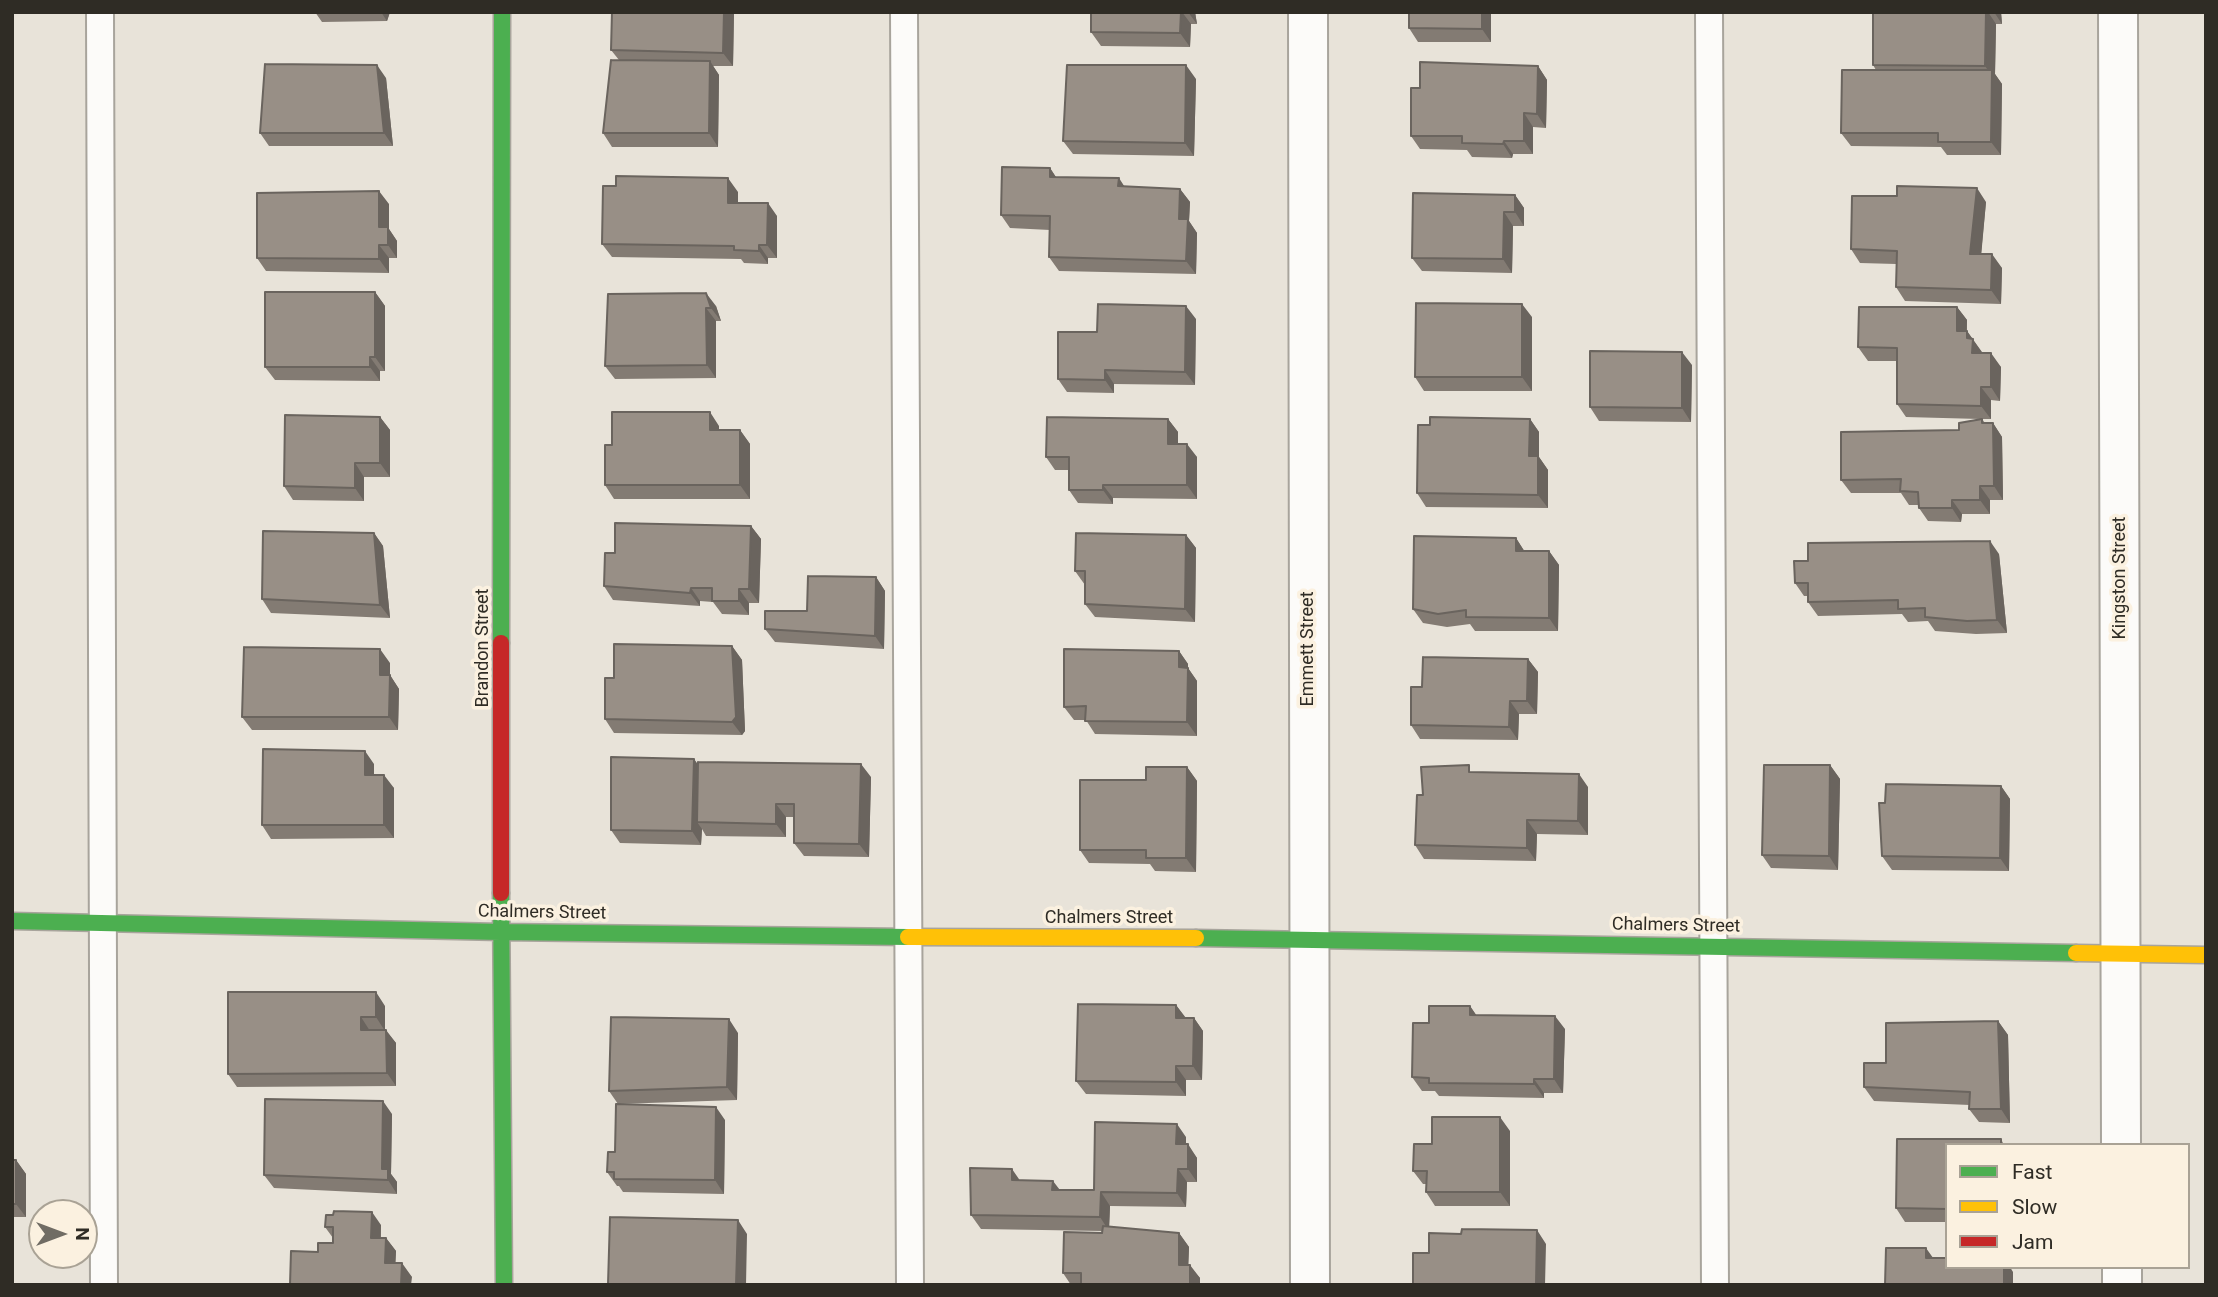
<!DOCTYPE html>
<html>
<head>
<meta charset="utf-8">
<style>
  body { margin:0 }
  #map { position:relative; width:2218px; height:1297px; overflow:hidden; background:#e8e3d9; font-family:Roboto,sans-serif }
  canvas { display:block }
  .frame { position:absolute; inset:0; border:14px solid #2f2c25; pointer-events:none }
  .legend { position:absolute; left:1945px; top:1143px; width:245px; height:126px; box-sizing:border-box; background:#fbf1e0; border:2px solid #a9a295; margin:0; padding:9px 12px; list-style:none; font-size:21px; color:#2f2c25 }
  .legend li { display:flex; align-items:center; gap:14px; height:35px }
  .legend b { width:35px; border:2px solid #a9a295 }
  .north { position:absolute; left:28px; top:1199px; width:70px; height:70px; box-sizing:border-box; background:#fbf1e0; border:2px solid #a9a295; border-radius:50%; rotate:90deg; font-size:19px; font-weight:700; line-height:28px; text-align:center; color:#2f2c25 }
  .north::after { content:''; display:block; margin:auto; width:24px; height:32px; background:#706c64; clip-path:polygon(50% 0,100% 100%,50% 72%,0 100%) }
</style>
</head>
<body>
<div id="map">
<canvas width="2218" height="1297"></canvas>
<div class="frame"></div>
<ul class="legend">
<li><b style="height:9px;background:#4caf50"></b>Fast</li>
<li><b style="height:9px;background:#ffc107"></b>Slow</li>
<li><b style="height:9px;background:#c62828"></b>Jam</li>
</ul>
<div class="north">N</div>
</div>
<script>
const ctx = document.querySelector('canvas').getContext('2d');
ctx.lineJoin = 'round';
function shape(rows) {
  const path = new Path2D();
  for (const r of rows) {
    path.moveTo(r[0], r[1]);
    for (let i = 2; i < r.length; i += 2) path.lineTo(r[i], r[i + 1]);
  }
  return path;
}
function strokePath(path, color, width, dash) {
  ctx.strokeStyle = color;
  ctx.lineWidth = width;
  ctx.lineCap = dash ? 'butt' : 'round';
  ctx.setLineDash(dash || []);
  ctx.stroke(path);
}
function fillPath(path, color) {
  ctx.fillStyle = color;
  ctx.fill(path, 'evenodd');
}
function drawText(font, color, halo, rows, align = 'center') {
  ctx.font = font + ' Roboto,sans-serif';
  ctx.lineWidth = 7;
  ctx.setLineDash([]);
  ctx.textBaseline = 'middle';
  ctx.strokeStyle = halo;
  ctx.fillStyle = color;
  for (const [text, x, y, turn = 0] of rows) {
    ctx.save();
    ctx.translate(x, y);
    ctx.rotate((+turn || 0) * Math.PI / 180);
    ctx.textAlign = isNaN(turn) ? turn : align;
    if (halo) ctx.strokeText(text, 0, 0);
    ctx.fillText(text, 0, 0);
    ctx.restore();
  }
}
const lane = shape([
  [100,12,104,1285],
  [904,12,910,1285],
  [1709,12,1715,1285]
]);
const street = shape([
  [1308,12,1310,1285],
  [2118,12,2121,1145],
  [2122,1267,2122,1285]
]);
const fast = shape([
  [501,643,502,12],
  [501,893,504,1285],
  [12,921,501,932,908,937],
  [1196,938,2076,953]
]);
const slow = shape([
  [908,937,1196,938],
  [2076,953,2206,955]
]);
const jam = shape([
  [501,893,501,643]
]);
strokePath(lane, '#a8a49c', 30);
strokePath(street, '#a8a49c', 42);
strokePath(fast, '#a8a49c', 19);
strokePath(slow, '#a8a49c', 19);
strokePath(jam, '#a8a49c', 19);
strokePath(lane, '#fcfbf9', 26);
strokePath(street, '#fcfbf9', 38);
strokePath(fast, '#4caf50', 16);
strokePath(slow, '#ffc107', 16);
strokePath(jam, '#c62828', 16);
fillPath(shape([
  [315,12,390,12,387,21,322,22],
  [612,12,734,12,733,66,713,66,719,75,718,147,612,147,603,133,619,60,611,50],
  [1075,12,1195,12,1197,24,1191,24,1190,47,1101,46,1091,32,1091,13],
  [1409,12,1491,12,1491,42,1418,42,1409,28],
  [1873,12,2001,12,2002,24,1996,24,1995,74,2002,84,2001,155,1947,155,1941,147,1851,146,1841,133,1876,70,1873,65],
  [1538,66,1547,80,1546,128,1533,127,1533,154,1513,154,1512,158,1472,157,1467,150,1420,149,1411,136,1420,88],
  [386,78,393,146,269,146,260,133],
  [1196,79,1194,156,1073,154,1063,141],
  [1050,168,1056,177,1124,187,1180,189,1190,202,1189,221,1197,233,1196,274,1059,271,1049,257,1050,230,1010,228,1001,215],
  [616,186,738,192,738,203,777,216,777,258,768,258,768,264,744,263,741,259,612,257,602,244],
  [1515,195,1524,208,1524,226,1513,226,1512,273,1422,271,1412,258],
  [1986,202,1981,254,2002,268,2001,304,1905,301,1896,287,1896,264,1860,263,1851,249],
  [389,204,389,229,397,241,397,258,389,258,389,273,266,271,257,258],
  [375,292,385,306,385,371,380,371,380,381,275,380,265,367],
  [608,294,716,306,721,321,716,321,716,378,615,379,605,366],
  [1957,307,1967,320,1967,331,1982,353,2001,367,2000,401,1991,400,1991,419,1982,419,1985,423,1993,423,2002,437,2003,500,1990,500,1990,514,1962,514,1961,522,1928,521,1919,508,1918,505,1909,505,1901,493,1851,493,1841,480,1959,430,1980,419,1906,417,1897,404,1897,361,1868,361,1858,347],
  [1532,317,1532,391,1424,391,1415,377],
  [1196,319,1195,385,1114,384,1114,393,1067,392,1058,379,1097,332],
  [1692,365,1691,422,1599,421,1590,407],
  [380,417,390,430,390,477,364,477,364,501,293,500,284,486],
  [1168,419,1178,432,1178,444,1197,457,1197,499,1113,498,1113,504,1078,503,1069,490,1069,470,1055,470,1046,457],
  [1530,419,1539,432,1539,457,1548,470,1548,508,1426,507,1417,493,1430,425],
  [719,426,719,430,740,430,750,444,750,499,614,499,605,485,612,445],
  [751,526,761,539,759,603,749,603,749,615,722,614,713,602,700,601,700,606,613,600,604,586,615,553],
  [374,533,383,546,390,618,271,613,262,599],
  [1186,535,1196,548,1195,622,1095,617,1085,604,1085,585,1075,571],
  [1516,538,1524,551,1549,551,1559,565,1558,631,1475,631,1470,624,1447,627,1423,623,1413,609],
  [1999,554,2007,633,1976,634,1935,631,1928,621,1908,622,1902,614,1818,616,1808,602,1808,596,1804,596,1795,583],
  [876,577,885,591,884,649,775,642,765,629,807,611],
  [732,646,742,660,745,731,742,735,614,733,605,719,614,678],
  [1179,651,1188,664,1188,668,1197,681,1197,736,1095,734,1086,720,1074,720,1064,707],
  [1528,659,1538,672,1537,714,1519,714,1518,740,1420,739,1411,725,1422,687],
  [390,663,390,675,399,689,398,730,252,730,242,717],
  [694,759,698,765,871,777,869,857,804,856,794,843,794,817,786,817,786,837,706,836,702,829,701,845,620,843,611,830],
  [374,764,374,775,394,788,394,838,271,839,262,825],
  [1830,765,1840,779,1838,870,1771,868,1762,855],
  [1187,767,1197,781,1196,872,1155,871,1150,864,1089,863,1080,850,1146,780],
  [1474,772,1588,787,1588,835,1537,834,1536,861,1424,859,1415,845,1423,795],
  [2001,786,2010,799,2009,871,1892,870,1882,856,1885,803],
  [1176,1005,1185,1018,1194,1018,1203,1031,1202,1080,1186,1080,1186,1096,1086,1094,1076,1081],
  [385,1006,385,1030,396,1043,396,1086,237,1087,228,1074],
  [1470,1006,1476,1015,1565,1029,1563,1093,1544,1093,1544,1098,1439,1096,1435,1091,1422,1091,1412,1077,1429,1023],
  [1998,1021,2008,1035,2010,1123,1979,1122,1969,1109,1970,1105,1874,1101,1864,1087,1886,1063],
  [738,1033,737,1100,618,1104,609,1091],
  [392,1114,391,1174,397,1182,397,1194,274,1188,264,1175],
  [725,1120,724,1194,623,1192,619,1186,617,1186,607,1172,615,1152],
  [1510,1131,1510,1206,1435,1206,1426,1192,1426,1184,1423,1184,1413,1171,1432,1144],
  [1186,1137,1186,1144,1197,1158,1197,1182,1187,1182,1186,1207,1110,1206,1109,1227,1179,1233,1189,1247,1188,1265,1200,1278,1200,1285,1071,1285,1063,1273,1102,1233,1103,1231,981,1229,971,1215,1020,1180,1059,1190,1094,1190],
  [1897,1139,2001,1139,2004,1145,1947,1145,1947,1222,1905,1222,1896,1208],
  [12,1160,16,1160,26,1174,26,1217,12,1217],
  [381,1225,381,1238,386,1238,396,1251,395,1263,412,1277,318,1252,333,1243,333,1238,325,1227]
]), '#837b73');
fillPath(shape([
  [381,12,390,12,387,21],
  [724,12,734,12,733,66,723,53],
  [1181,12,1182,12,1191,24,1190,47,1180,33],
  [1188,12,1195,12,1197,24],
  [1482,12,1491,12,1491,42,1482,29],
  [1986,12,1988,12,1996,24,1995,74,2002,84,2001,155,1991,142,1992,76,1985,66],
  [1994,12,2001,12,2002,24],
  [710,61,719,75,718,147,709,133],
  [377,65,386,78,393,146,384,133],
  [1186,65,1196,79,1194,156,1185,143],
  [1538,66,1547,80,1546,128,1537,114],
  [1524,113,1533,127,1533,154,1524,141],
  [1504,141,1513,154,1512,158,1503,144],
  [1050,168,1059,182,1050,177],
  [728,178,738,192,738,216,728,203],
  [1119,178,1128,192,1118,186],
  [1977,188,1986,202,1980,268,1970,254],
  [1180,189,1190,202,1189,221,1197,233,1196,274,1186,261,1179,219],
  [379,191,389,204,389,229,397,241,397,258,388,245,379,227],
  [1515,195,1524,208,1524,226,1515,212],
  [768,203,777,216,777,258,767,245],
  [1504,212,1513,226,1512,273,1503,259],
  [379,245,389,258,389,273,379,259],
  [759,245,768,258,768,264,759,251],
  [1992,254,2002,268,2001,304,1991,290],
  [375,292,385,306,385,371,375,357],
  [706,293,716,306,721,321,711,308],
  [1522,304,1532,317,1532,391,1522,377],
  [1186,306,1196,319,1195,385,1185,372],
  [1957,307,1967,320,1966,344,1957,331],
  [706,308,716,321,716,378,707,365],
  [1967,331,1982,352,1981,367,1972,353,1967,338],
  [1682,352,1692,365,1691,422,1682,408],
  [1991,353,2001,367,2000,401,1991,387],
  [370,357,380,371,380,381,370,367],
  [1105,370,1114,384,1114,393,1105,380],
  [1981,387,1991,400,1991,419,1981,406],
  [710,412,719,426,719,444,710,430],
  [380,417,390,430,390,477,380,463],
  [1168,419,1178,432,1178,457,1168,444],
  [1530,419,1539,432,1539,457,1548,470,1548,508,1538,495,1529,456],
  [1993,423,2002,437,2003,500,1994,486],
  [740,430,750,444,750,499,740,485],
  [1187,444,1197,457,1197,499,1187,485],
  [355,463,364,477,364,501,355,488],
  [1103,485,1113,498,1113,504,1103,490],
  [1980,486,1990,500,1990,514,1980,500],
  [1952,500,1962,514,1961,522,1952,508],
  [751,526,761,539,759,603,749,589],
  [374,533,383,546,390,618,380,605],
  [1186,535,1196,548,1195,622,1185,609],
  [1516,538,1525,552,1516,551],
  [1990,541,1999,554,2007,633,1997,620],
  [1549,551,1559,565,1558,631,1549,618],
  [876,577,885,591,884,649,875,636],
  [691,588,700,601,700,606,690,593],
  [739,589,749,603,749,615,739,601],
  [732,646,742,660,745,731,742,735,732,722],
  [380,649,390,663,390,675,399,689,398,730,389,717,380,675],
  [1179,651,1188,664,1188,668,1197,681,1197,736,1187,722,1179,667],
  [1528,659,1538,672,1537,714,1527,701],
  [1510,701,1519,714,1518,740,1509,727],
  [365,751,374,764,374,788,365,775],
  [694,759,703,772,697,822,702,829,701,845,692,831],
  [861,764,871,777,869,857,859,844],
  [1830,765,1840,779,1838,870,1829,856],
  [1187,767,1197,781,1196,872,1186,858],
  [1579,774,1588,787,1588,835,1578,821],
  [384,775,394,788,394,838,384,825],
  [2001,786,2010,799,2009,871,2000,858],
  [776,804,786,817,786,837,776,824],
  [1527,820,1537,834,1536,861,1527,848],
  [376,992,385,1006,385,1031,376,1017],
  [1176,1005,1186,1018,1176,1018],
  [1470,1006,1479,1019,1470,1015],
  [1555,1016,1565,1029,1563,1093,1554,1079],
  [361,1017,370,1031,361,1030],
  [1194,1018,1203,1031,1202,1080,1193,1066],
  [729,1019,738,1033,737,1100,727,1087],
  [1998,1021,2008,1035,2010,1123,2001,1109],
  [386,1030,396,1043,396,1086,387,1073],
  [1176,1066,1186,1080,1186,1096,1176,1082],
  [1534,1079,1544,1093,1544,1098,1534,1084],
  [383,1101,392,1114,391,1174,397,1182,397,1194,388,1180,382,1169],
  [716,1107,725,1120,724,1194,715,1180],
  [1500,1117,1510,1131,1510,1206,1500,1192],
  [1177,1124,1186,1137,1186,1158,1176,1144],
  [1188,1144,1197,1158,1197,1182,1188,1169],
  [16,1160,26,1174,26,1217,16,1204],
  [1012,1169,1021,1182,1012,1180],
  [1178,1169,1187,1182,1186,1207,1177,1193],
  [1053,1181,1063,1194,1052,1190],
  [1101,1192,1110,1206,1109,1231,1100,1217],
  [372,1212,381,1225,380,1251,371,1238],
  [738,1220,747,1234,746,1285,736,1285],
  [1537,1230,1546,1244,1545,1285,1536,1285],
  [1179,1233,1189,1247,1188,1278,1179,1265],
  [386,1238,396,1251,395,1277,385,1263],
  [1926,1248,1936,1262,1926,1258],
  [402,1263,412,1277,411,1285,401,1285],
  [1190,1265,1200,1278,1200,1285,1190,1285],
  [2004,1267,2010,1267,2013,1272,2013,1285,2004,1285]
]), '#6a645e');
const building = shape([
  [612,12,724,12,723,53,611,50,612,12],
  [1091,12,1181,12,1180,33,1091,32,1091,12],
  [1409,12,1482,12,1482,29,1409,28,1409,12],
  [1873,12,1986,12,1985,66,1873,65,1873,12],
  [611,60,710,61,709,133,603,133,611,60],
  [1420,62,1538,66,1537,114,1524,113,1524,141,1504,141,1503,144,1462,143,1462,136,1411,136,1411,88,1420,88,1420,62],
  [265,64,377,65,384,133,260,133,265,64],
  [1067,65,1186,65,1185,143,1063,141,1067,65],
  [1842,70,1992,70,1991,142,1938,142,1938,133,1841,133,1842,70],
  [1002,167,1050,168,1050,177,1119,178,1118,186,1180,189,1179,219,1188,219,1186,261,1049,257,1050,216,1001,215,1002,167],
  [616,176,728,178,728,203,768,203,767,245,759,245,759,251,734,250,734,246,602,244,603,186,616,186,616,176],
  [1897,186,1977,188,1970,254,1992,254,1991,290,1896,287,1897,251,1851,249,1852,196,1897,196,1897,186],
  [379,191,379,227,388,227,388,245,379,245,379,259,257,258,257,193,379,191],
  [1413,193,1515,195,1515,212,1504,212,1503,259,1412,258,1413,193],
  [265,292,375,292,375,357,370,357,370,367,265,367,265,292],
  [706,293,711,308,706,308,707,365,605,366,608,294,706,293],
  [1416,303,1522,304,1522,377,1415,377,1416,303],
  [1098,304,1186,306,1185,372,1105,370,1105,380,1058,379,1058,332,1097,332,1098,304],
  [1859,307,1957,307,1957,331,1967,331,1967,338,1973,339,1972,353,1991,353,1991,387,1981,387,1981,406,1897,404,1897,348,1858,347,1859,307],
  [1590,351,1682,352,1682,408,1590,407,1590,351],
  [612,412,710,412,710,430,740,430,740,485,605,485,605,445,612,445,612,412],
  [285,415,380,417,380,463,355,463,355,488,284,486,285,415],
  [1047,417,1168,419,1168,444,1187,444,1187,485,1103,485,1103,490,1069,490,1069,457,1046,457,1047,417],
  [1430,417,1530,419,1529,456,1538,456,1538,495,1417,493,1418,425,1430,425,1430,417],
  [1982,419,1982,423,1993,423,1994,486,1980,486,1980,500,1952,500,1952,508,1919,508,1918,492,1900,491,1901,479,1841,480,1841,432,1959,430,1959,423,1982,419],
  [615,523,751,526,749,589,739,589,739,601,712,601,712,588,691,588,690,593,604,586,605,553,615,553,615,523],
  [263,531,374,533,380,605,262,599,263,531],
  [1076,533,1186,535,1185,609,1085,604,1085,571,1075,571,1076,533],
  [1414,536,1516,538,1516,551,1549,551,1549,618,1466,617,1466,610,1438,614,1413,609,1414,536],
  [1990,541,1997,620,1967,621,1925,617,1925,608,1898,609,1898,600,1808,602,1808,583,1795,583,1794,561,1808,561,1808,543,1990,541],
  [808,576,876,577,875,636,765,629,765,611,807,611,808,576],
  [614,644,732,646,736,717,732,722,605,719,605,678,614,678,614,644],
  [244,647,380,649,380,675,390,675,389,717,242,717,244,647],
  [1064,649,1179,651,1179,667,1188,668,1187,722,1085,721,1086,706,1064,707,1064,649],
  [1423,657,1528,659,1527,701,1510,701,1509,727,1411,725,1411,687,1422,687,1423,657],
  [263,749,365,751,365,775,384,775,384,825,262,825,263,749],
  [611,757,694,759,692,831,611,830,611,757],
  [698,762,861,764,859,844,794,843,794,804,776,804,776,824,697,822,698,762],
  [1469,765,1469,772,1579,774,1578,821,1527,820,1527,848,1415,845,1417,795,1423,795,1421,767,1469,765],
  [1764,765,1830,765,1829,856,1762,855,1764,765],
  [1146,767,1187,767,1186,858,1146,858,1146,850,1080,850,1080,780,1146,780,1146,767],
  [1886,784,2001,786,2000,858,1882,856,1879,803,1885,803,1886,784],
  [228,992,376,992,376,1017,361,1017,361,1030,386,1030,387,1073,228,1074,228,992],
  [1078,1004,1176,1005,1176,1018,1194,1018,1193,1066,1176,1066,1176,1082,1076,1081,1078,1004],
  [1429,1006,1470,1006,1470,1015,1555,1016,1554,1079,1534,1079,1534,1084,1429,1083,1429,1078,1412,1077,1413,1023,1429,1023,1429,1006],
  [611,1017,729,1019,727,1087,609,1091,611,1017],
  [1998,1021,2001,1109,1969,1109,1970,1092,1864,1087,1864,1063,1886,1063,1886,1023,1998,1021],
  [265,1099,383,1101,382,1169,388,1169,388,1180,264,1175,265,1099],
  [616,1104,716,1107,715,1180,614,1179,614,1172,607,1172,608,1152,615,1152,616,1104],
  [1432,1117,1500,1117,1500,1192,1426,1192,1427,1171,1413,1171,1414,1144,1432,1144,1432,1117],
  [1095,1122,1177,1124,1176,1144,1188,1144,1188,1169,1178,1169,1177,1193,1101,1192,1100,1217,971,1215,970,1168,1012,1169,1012,1180,1053,1181,1052,1190,1094,1190,1095,1122],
  [1897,1139,2001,1139,2001,1145,1947,1145,1947,1209,1896,1208,1897,1139],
  [12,1160,16,1160,16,1204,12,1204,12,1160],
  [334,1211,372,1212,371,1238,386,1238,385,1263,402,1263,401,1285,290,1285,291,1251,318,1252,318,1243,333,1243,333,1227,325,1227,326,1215,333,1215,334,1211],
  [610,1217,738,1220,736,1285,608,1284,610,1217],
  [1103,1226,1179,1233,1179,1265,1190,1265,1190,1285,1081,1285,1081,1273,1063,1273,1064,1232,1102,1233,1103,1226],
  [1462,1229,1537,1230,1536,1285,1413,1285,1413,1253,1429,1253,1429,1233,1461,1234,1462,1229],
  [1886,1248,1926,1248,1926,1258,1947,1258,1947,1267,2004,1267,2004,1285,1885,1285,1886,1248]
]);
fillPath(building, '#988f86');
strokePath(building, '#6a645e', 2);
drawText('18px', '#2f2c25', '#fbf1e0', [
  ["Kingston Street",2120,578,-90],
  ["Brandon Street",483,648,-90],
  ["Emmett Street",1308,649,-90],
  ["Chalmers Street",542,913,1],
  ["Chalmers Street",1109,918],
  ["Chalmers Street",1676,926,1]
]);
</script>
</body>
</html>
